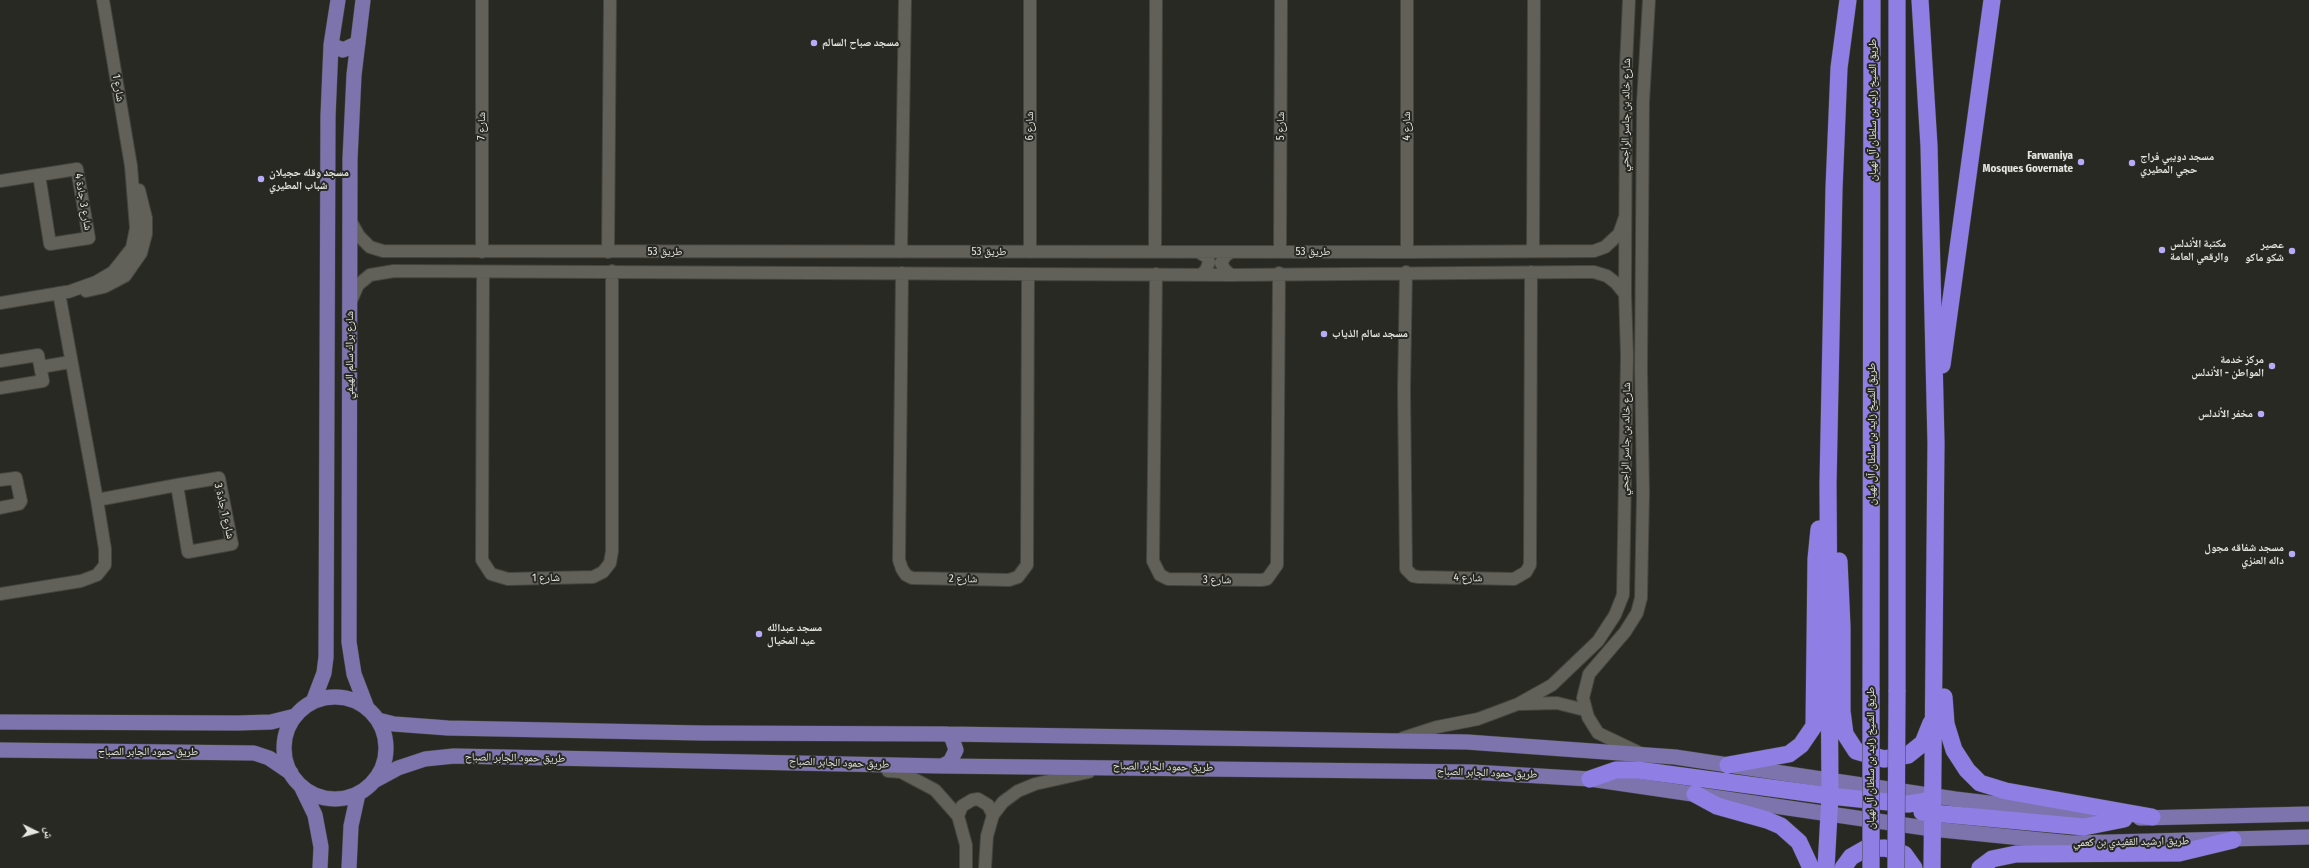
<!DOCTYPE html>
<html>
<head>
<meta charset="utf-8">
<style>
  body { margin:0 }
  #map { position:relative; width:2309px; height:868px; overflow:hidden; background:#292923; font-family:"Fira Sans Condensed","Noto Naskh Arabic",sans-serif }
  canvas { display:block }
  .north { position:absolute; left:16px; top:812px; width:40px; height:40px; -webkit-text-stroke:3px #292923; paint-order:stroke; rotate:95deg; font-size:11px; font-weight:700; line-height:16px; text-align:center; color:#e5e5e1 }
  .north::after { content:''; display:block; margin:auto; width:14px; height:18px; background:#e5e5e1; clip-path:polygon(50% 0,100% 100%,50% 72%,0 100%) }
</style>
</head>
<body>
<div id="map">
<canvas width="2309" height="868"></canvas>
<div class="north">ش</div>
</div>
<script>
const ctx = document.querySelector('canvas').getContext('2d');
ctx.lineJoin = 'round';
function shape(rows) {
  const path = new Path2D();
  for (const r of rows) {
    if (r.length === 3) {
      path.moveTo(r[0] + r[2], r[1]);
      path.arc(r[0], r[1], r[2], 0, 2 * Math.PI);
      continue;
    }
    path.moveTo(r[0], r[1]);
    for (let i = 2; i < r.length; i += 2) path.lineTo(r[i], r[i + 1]);
  }
  return path;
}
function strokePath(path, color, width, dash) {
  ctx.strokeStyle = color;
  ctx.lineWidth = width;
  ctx.lineCap = dash ? 'butt' : 'round';
  ctx.setLineDash(dash || []);
  ctx.stroke(path);
}
function drawText(font, color, halo, rows, align = 'center') {
  ctx.font = font + ' "Fira Sans Condensed","Noto Naskh Arabic",sans-serif';
  ctx.lineWidth = 4;
  ctx.setLineDash([]);
  ctx.textBaseline = 'middle';
  ctx.strokeStyle = halo;
  ctx.fillStyle = color;
  for (const [text, x, y, turn = 0] of rows) {
    ctx.save();
    ctx.translate(x, y);
    ctx.rotate((+turn || 0) * Math.PI / 180);
    ctx.textAlign = isNaN(turn) ? turn : align;
    if (halo) ctx.strokeText(text, 0, 0);
    ctx.fillText(text, 0, 0);
    ctx.restore();
  }
}
const minor = shape([
  [1407,0,1407,252],
  [0,181,77,169,89,238,50,244,39,175],
  [350,220,359,236,370,247,383,251,1407,252,1594,251,1605,247,1619,234,1625,217],
  [1533,251,1534,0],
  [482,252,482,0],
  [608,252,610,0],
  [901,252,905,0],
  [1030,252,1030,0],
  [1155,252,1156,0],
  [1198,252,1207,257,1209,262,1206,270,1201,275],
  [1280,252,1281,0],
  [483,272,482,560,491,574,508,579,593,577,603,572,610,563,612,551,612,271],
  [1406,272,1404,390,1406,569,1413,576,1419,577,1514,579,1526,572,1530,565,1531,272],
  [902,273,899,560,902,569,906,575,912,578,1009,580,1018,577,1027,565,1028,274],
  [1156,274,1153,561,1160,575,1168,579,1261,580,1267,579,1277,565,1279,273],
  [1231,275,1225,270,1221,263,1226,255,1232,252],
  [86,291,104,287,125,276,141,253,146,234,146,218,139,190],
  [68,292,96,282,113,272,132,248,136,228,131,166,103,0],
  [351,301,358,285,370,275,394,271,1231,275,1579,272,1594,272,1607,276,1616,283,1625,294],
  [0,303,66,292],
  [0,361,38,355,43,381,0,388],
  [41,367,70,362],
  [0,480,16,478,21,501,19,504,0,508],
  [97,500,177,485,219,478,232,544,188,552,177,485],
  [0,594,81,581,97,575,105,565,105,549,97,500,59,293],
  [1521,704,1557,703,1585,710],
  [1403,738,1437,727,1478,719,1518,704,1552,685,1598,641,1615,615,1623,595,1627,355,1625,294,1626,66,1629,0],
  [1640,753,1598,733,1588,717,1583,698,1589,674,1625,632,1637,613,1641,598,1643,493,1641,369,1643,102,1649,0],
  [888,771,901,772,935,790,958,816,966,845,966,868],
  [958,816,962,806,972,800,978,799,988,805,993,815],
  [985,868,987,836,993,815,1003,802,1018,791,1035,784,1089,772]
]);
const major = shape([
  [363,0,354,75,350,159,349,642,354,674,367,708],
  [331,45,343,50,358,43],
  [335,748,51],
  [313,702,324,673,326,657,328,116,331,45,338,0],
  [378,720,394,724,448,728,701,733,947,734,1467,742,1675,757,1955,799,2116,818],
  [0,722,238,723,271,722,295,716],
  [0,750,254,753,269,758,291,773],
  [942,766,950,762,956,750,952,738,947,734],
  [374,781,398,768,425,759,454,756,942,766,1472,772,1590,779,1932,829,2072,843,2309,837],
  [301,786,315,815,321,847,320,868],
  [2140,818,2309,814],
  [349,868,351,826,358,794]
]);
const highway = shape([
  [1920,0,1929,146,1936,443,1932,868],
  [1942,365,1992,0],
  [1839,561,1842,627,1842,711,1845,734,1856,751,1884,759,1908,755,1923,743,1931,723],
  [1871,690,1872,0],
  [1897,692,1897,0],
  [1944,697,1946,724,1954,750,1967,770,1980,783,2006,791,2152,817],
  [1728,765,1789,754,1801,745,1814,726,1816,559,1819,529],
  [1590,779,1616,770,1638,770,1830,796,1908,804,1927,801,1933,795],
  [1695,794,1717,806,1767,820,1781,826,1799,842,1811,868],
  [1922,812,2084,827,2124,819],
  [1826,868,1830,796,1828,484,1834,189,1839,68,1848,0],
  [1843,868,1851,857,1865,849,1885,848,1904,854,1914,868],
  [1980,868,1992,859,2016,854,2179,853,2233,840]
]);
strokePath(minor, '#45453f', 14);
strokePath(major, '#45453f', 16);
strokePath(highway, '#45453f', 18);
strokePath(minor, '#61615a', 12);
strokePath(major, '#7d73ad', 15);
strokePath(highway, '#8f7fe5', 17);
const highwayBridge = shape([
  [1871,868,1871,690],
  [1896,868,1897,692]
]);
strokePath(highwayBridge, '#45453f', 18, []);
strokePath(highwayBridge, '#8f7fe5', 17);
for (const [x, y, r, color] of [
  [814,43,4,"#b5acf8"],
  [2081,162,4,"#b5acf8"],
  [2132,163,4,"#b5acf8"],
  [261,179,4,"#b5acf8"],
  [2162,250,4,"#b5acf8"],
  [2292,251,4,"#b5acf8"],
  [1324,334,4,"#b5acf8"],
  [2272,366,4,"#b5acf8"],
  [2261,414,4,"#b5acf8"],
  [2292,554,4,"#b5acf8"],
  [759,634,4,"#b5acf8"]
]) {
  const dot = new Path2D();
  dot.arc(x, y, r, 0, 2 * Math.PI);
  ctx.fillStyle = color;
  ctx.fill(dot);
  strokePath(dot, '#292923', 1.5);
}
drawText('bold 11px', '#e5e5e1', '#292923', [
  ["مسجد صباح السالم",822,43],
  ["Farwaniya",2073,156,"right"],
  ["Mosques Governate",2073,169,"right"],
  ["مسجد دويبي فراج",2140,157],
  ["حجي المطيري",2140,170],
  ["مسجد وقله حجيلان",269,173],
  ["شباب المطيري",269,186],
  ["مكتبة الأندلس",2170,244],
  ["والرقعي العامة",2170,257],
  ["عصير",2284,245,"right"],
  ["شكو ماكو",2284,258,"right"],
  ["مسجد سالم الذياب",1332,334],
  ["مركز خدمة",2264,360,"right"],
  ["المواطن - الأندلس",2264,373,"right"],
  ["مخفر الأندلس",2253,414,"right"],
  ["مسجد شفاقه مجول",2284,548,"right"],
  ["داله العنزي",2284,561,"right"],
  ["مسجد عبدالله",767,628],
  ["عيد المخيال",767,641]
], 'left');
drawText('11px', '#e5e5e1', '#292923', [
  ["شارع 1",118,88,81],
  ["طريق الشيخ زايد بن سلطان آل نهيان",1873,110,-90],
  ["شارع خالد بن جاسر الراجحي",1626,115,-89],
  ["شارع 7",482,126,-90],
  ["شارع 6",1030,126,-90],
  ["شارع 5",1281,126,-90],
  ["شارع 4",1407,126,-90],
  ["شارع 3 جادة 4",83,202,80],
  ["طريق 53",665,252],
  ["طريق 53",989,252],
  ["طريق 53",1313,252],
  ["شارع براك سالم الهيفي",350,355,-90],
  ["طريق الشيخ زايد بن سلطان آل نهيان",1872,434,-90],
  ["شارع خالد بن جاسر الراجحي",1626,439,-89],
  ["شارع 1 جادة 3",224,511,77],
  ["شارع 1",546,578,-1],
  ["شارع 4",1468,578,1],
  ["شارع 2",963,579,1],
  ["شارع 3",1217,580,1],
  ["طريق حمود الجابر الصباح",148,752],
  ["طريق حمود الجابر الصباح",515,758,1],
  ["طريق الشيخ زايد بن سلطان آل نهيان",1871,758,-90],
  ["طريق حمود الجابر الصباح",839,763,2],
  ["طريق حمود الجابر الصباح",1163,767,1],
  ["طريق حمود الجابر الصباح",1487,773,2],
  ["طريق ارشيد القفيدي بن كعمي",2131,842,-1]
]);
</script>
</body>
</html>
